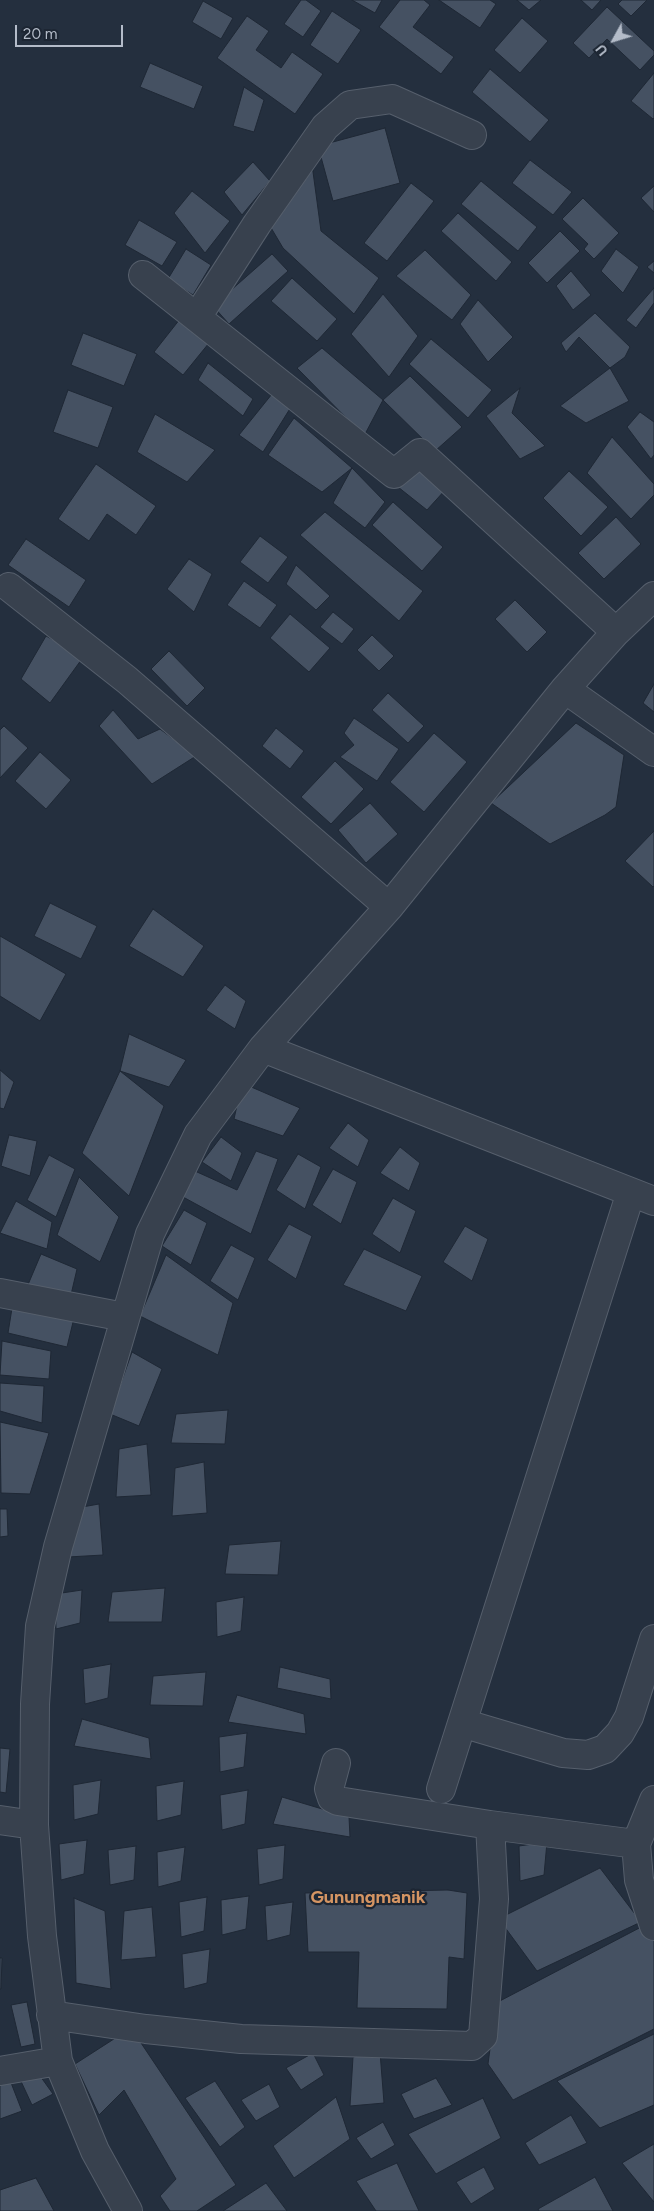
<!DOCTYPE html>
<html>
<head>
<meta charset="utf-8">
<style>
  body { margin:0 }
  #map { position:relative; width:654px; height:2211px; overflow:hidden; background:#242f3e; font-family:Figtree,sans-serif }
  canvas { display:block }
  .north { position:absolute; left:589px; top:15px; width:50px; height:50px; -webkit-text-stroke:4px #1d2633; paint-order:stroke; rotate:231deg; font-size:14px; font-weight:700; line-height:20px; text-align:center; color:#b4bcc9 }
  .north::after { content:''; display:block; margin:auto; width:18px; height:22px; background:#b4bcc9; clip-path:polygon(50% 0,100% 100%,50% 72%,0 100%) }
  .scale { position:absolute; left:15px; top:25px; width:108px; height:22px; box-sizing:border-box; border:2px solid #b4bcc9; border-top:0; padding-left:6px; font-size:15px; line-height:18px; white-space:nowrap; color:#b4bcc9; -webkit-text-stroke:4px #1d2633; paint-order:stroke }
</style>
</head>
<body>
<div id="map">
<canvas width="654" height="2211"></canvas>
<div class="north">U</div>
<div class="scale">20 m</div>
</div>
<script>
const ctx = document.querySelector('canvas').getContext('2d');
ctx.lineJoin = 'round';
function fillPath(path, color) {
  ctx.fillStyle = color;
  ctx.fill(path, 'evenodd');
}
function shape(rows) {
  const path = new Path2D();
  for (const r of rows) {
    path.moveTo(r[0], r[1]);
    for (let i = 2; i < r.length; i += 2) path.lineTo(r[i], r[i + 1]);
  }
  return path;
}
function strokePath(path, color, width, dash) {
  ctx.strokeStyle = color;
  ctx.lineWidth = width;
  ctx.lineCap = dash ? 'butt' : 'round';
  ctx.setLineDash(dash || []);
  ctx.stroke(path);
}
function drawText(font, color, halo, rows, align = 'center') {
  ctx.font = font + ' Figtree,sans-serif';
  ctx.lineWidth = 4.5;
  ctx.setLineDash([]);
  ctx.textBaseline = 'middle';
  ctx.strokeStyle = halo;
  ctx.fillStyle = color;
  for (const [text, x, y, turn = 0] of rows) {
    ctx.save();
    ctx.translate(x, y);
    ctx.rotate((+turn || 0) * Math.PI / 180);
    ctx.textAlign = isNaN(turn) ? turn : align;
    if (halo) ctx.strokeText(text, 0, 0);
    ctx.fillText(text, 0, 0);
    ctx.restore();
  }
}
const building = shape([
  [301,0,306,0,321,11,303,37,284,24,301,0],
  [352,0,382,0,375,13,352,0],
  [400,0,424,0,430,5,413,27,454,57,441,74,379,27,400,0],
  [439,0,490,0,496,4,480,28,439,0],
  [517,0,541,0,529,10,517,0],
  [581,0,601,0,592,10,581,0],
  [622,0,647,0,631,16,618,4,622,0],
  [203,1,233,18,221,39,192,22,203,1],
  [607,7,654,51,654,55,640,70,607,39,589,58,573,43,607,7],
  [332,11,361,30,338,64,310,45,332,11],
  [247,16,269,31,256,50,281,68,292,52,323,74,295,114,217,58,247,16],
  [522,18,548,41,520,73,494,50,522,18],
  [150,63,203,86,194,109,140,87,150,63],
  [490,69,549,120,530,142,472,92,490,69],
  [654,73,654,118,653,119,631,101,654,73],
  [244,87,264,100,254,132,233,126,244,87],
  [385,128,400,183,333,201,318,146,385,128],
  [311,157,321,231,379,278,354,314,283,248,267,221,311,157],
  [530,160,572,192,553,215,512,183,530,160],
  [253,162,270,181,242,215,224,192,253,162],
  [481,181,537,227,518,251,461,204,481,181],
  [411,183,434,201,387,261,364,243,411,183],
  [654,186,654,212,641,198,654,186],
  [192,191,230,221,205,253,174,213,192,191],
  [583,198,619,233,594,259,584,249,588,244,562,219,583,198],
  [458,213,512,262,496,281,441,231,458,213],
  [139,220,177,242,162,266,125,245,139,220],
  [560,231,580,251,547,283,528,263,560,231],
  [186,249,211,265,193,295,168,279,186,249],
  [616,249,639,267,623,293,601,271,616,249],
  [425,250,471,295,452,320,396,276,425,250],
  [272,254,288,271,229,324,213,306,272,254],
  [654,261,654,273,647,267,654,261],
  [571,271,591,295,573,310,556,286,571,271],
  [292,278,337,319,317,341,271,301,292,278],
  [654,288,654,303,636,328,626,320,654,288],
  [383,294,418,336,389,377,351,334,383,294],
  [478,300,513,337,488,362,460,324,478,300],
  [595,313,630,347,625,357,610,368,579,337,566,352,561,343,595,313],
  [180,319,209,343,183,375,154,352,180,319],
  [83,333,137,354,124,386,71,365,83,333],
  [431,339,492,390,468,418,409,364,431,339],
  [322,348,383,400,364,436,297,368,322,348],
  [208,363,253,399,243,416,198,380,208,363],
  [610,368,629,401,586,423,560,406,610,368],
  [410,376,462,427,435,451,383,400,410,376],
  [520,388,512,413,545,446,520,459,486,416,520,388],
  [68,390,113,407,98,448,53,432,68,390],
  [272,394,291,407,263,452,239,435,272,394],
  [640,412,654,422,654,455,651,459,627,427,640,412],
  [155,414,215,450,187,482,137,452,155,414],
  [294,418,352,468,322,492,268,455,294,418],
  [612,437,654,484,654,495,631,519,587,473,612,437],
  [96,464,156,506,136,535,107,514,89,541,58,519,96,464],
  [417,465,446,489,427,510,398,487,417,465],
  [352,468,385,502,365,528,333,503,352,468],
  [569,471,608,507,581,536,543,498,569,471],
  [393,502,443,547,422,571,372,525,393,502],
  [325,512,423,591,399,621,300,535,325,512],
  [616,517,641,544,604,579,578,553,616,517],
  [260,536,288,557,268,583,240,562,260,536],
  [26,539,86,580,69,607,8,565,26,539],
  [189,559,212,574,194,612,167,589,189,559],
  [296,565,330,596,316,610,286,584,296,565],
  [244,581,277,605,260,628,227,605,244,581],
  [515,600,547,632,527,652,495,619,515,600],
  [333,612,354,629,342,644,320,627,333,612],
  [290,614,330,648,309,672,270,638,290,614],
  [372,635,394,656,379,671,357,650,372,635],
  [46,636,84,656,50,703,21,679,46,636],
  [169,651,205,688,187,706,151,669,169,651],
  [654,684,654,712,643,703,654,684],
  [388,693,424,726,408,743,372,710,388,693],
  [113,710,138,739,160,729,196,756,152,784,99,726,113,710],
  [354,718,399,749,377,781,340,757,354,745,344,733,354,718],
  [576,723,624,755,616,807,605,815,550,844,491,803,576,723],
  [4,726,28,748,0,778,0,730,4,726],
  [276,728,304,751,290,769,262,746,276,728],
  [434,733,467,762,424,812,390,782,434,733],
  [40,752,71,780,46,809,15,781,40,752],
  [335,761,364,789,331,824,301,797,335,761],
  [370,803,398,834,366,863,338,830,370,803],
  [654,831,654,886,653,887,625,861,654,831],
  [50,903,97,926,81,959,34,936,50,903],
  [153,909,204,946,183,977,129,946,153,909],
  [0,936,66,974,40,1021,0,996,0,936],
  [225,985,246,1001,235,1029,206,1010,225,985],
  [129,1034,186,1060,169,1087,120,1071,129,1034],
  [0,1070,14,1082,4,1109,0,1108,0,1070],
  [120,1071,164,1106,129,1196,82,1153,120,1071],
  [242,1083,300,1108,283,1136,234,1119,242,1083],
  [348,1123,369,1140,358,1167,329,1148,348,1123],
  [9,1135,37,1141,30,1176,1,1166,9,1135],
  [221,1137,242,1153,231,1181,202,1162,221,1137],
  [400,1147,420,1163,409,1191,380,1173,400,1147],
  [256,1151,278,1159,251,1234,172,1191,186,1167,237,1190,256,1151],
  [298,1154,321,1167,305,1209,276,1190,298,1154],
  [49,1155,75,1169,56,1217,27,1200,49,1155],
  [333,1169,357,1182,341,1224,312,1205,333,1169],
  [79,1177,119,1217,100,1262,57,1235,79,1177],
  [393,1198,416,1211,400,1253,372,1234,393,1198],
  [16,1201,52,1222,47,1249,0,1233,16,1201],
  [184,1210,207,1223,191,1265,162,1246,184,1210],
  [289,1224,312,1236,296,1279,267,1260,289,1224],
  [465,1226,488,1239,472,1281,443,1262,465,1226],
  [231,1245,255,1258,238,1300,210,1281,231,1245],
  [364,1249,422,1276,406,1311,343,1285,364,1249],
  [41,1254,77,1269,70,1299,27,1287,41,1254],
  [166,1255,233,1303,218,1355,140,1316,166,1255],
  [13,1302,74,1318,67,1347,8,1333,13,1302],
  [2,1341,51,1351,49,1379,0,1375,2,1341],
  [132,1352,162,1369,139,1426,110,1414,132,1352],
  [0,1383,44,1386,42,1423,0,1411,0,1383],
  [228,1410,225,1444,171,1443,176,1414,228,1410],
  [0,1422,49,1433,30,1494,1,1493,0,1422],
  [147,1444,151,1495,116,1497,119,1449,147,1444],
  [204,1462,207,1513,172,1516,175,1468,204,1462],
  [99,1504,103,1555,68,1557,71,1509,99,1504],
  [0,1509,7,1509,8,1536,0,1537,0,1509],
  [281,1541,278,1575,225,1574,229,1545,281,1541],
  [165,1588,162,1622,108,1622,112,1592,165,1588],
  [82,1590,80,1623,56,1629,55,1594,82,1590],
  [244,1597,241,1631,217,1637,216,1602,244,1597],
  [111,1664,108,1698,85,1704,83,1669,111,1664],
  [280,1667,330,1679,331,1699,277,1688,280,1667],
  [206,1672,203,1706,150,1705,153,1676,206,1672],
  [237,1695,304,1714,306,1734,228,1722,237,1695],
  [82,1719,149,1738,151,1759,74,1746,82,1719],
  [247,1733,244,1767,220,1772,219,1737,247,1733],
  [0,1748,10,1749,6,1793,0,1792,0,1748],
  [101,1780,98,1814,74,1820,73,1785,101,1780],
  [184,1781,181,1815,157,1821,156,1786,184,1781],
  [248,1790,245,1824,222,1830,220,1795,248,1790],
  [282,1797,349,1817,350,1837,273,1824,282,1797],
  [87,1840,84,1874,61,1880,59,1844,87,1840],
  [547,1842,544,1875,520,1881,519,1846,547,1842],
  [285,1845,283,1879,259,1885,257,1849,285,1845],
  [136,1846,134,1880,110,1885,108,1850,136,1846],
  [185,1847,181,1881,158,1887,157,1852,185,1847],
  [600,1868,641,1922,537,1971,504,1926,504,1916,600,1868],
  [448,1890,467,1893,464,1959,449,1957,447,2009,357,2008,359,1952,308,1952,305,1893,448,1890],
  [249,1896,246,1929,222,1935,221,1900,249,1896],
  [207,1897,204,1931,181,1937,179,1902,207,1897],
  [74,1898,105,1911,111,1989,76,1983,74,1898],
  [293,1902,290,1935,267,1941,265,1906,293,1902],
  [152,1907,156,1957,121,1960,124,1911,152,1907],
  [645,1925,654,1941,654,2029,513,2100,488,2064,496,2003,645,1925],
  [210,1949,207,1983,184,1989,182,1954,210,1949],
  [0,1958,2,1958,1,1989,0,1989,0,1958],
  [27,2002,35,2044,21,2047,11,2005,27,2002],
  [131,2028,236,2185,197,2211,170,2211,160,2196,176,2179,124,2090,99,2115,75,2064,131,2028],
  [654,2034,654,2105,600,2128,557,2081,654,2034],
  [380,2052,384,2103,350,2106,353,2057,380,2052],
  [313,2053,324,2075,301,2090,286,2068,313,2053],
  [38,2073,53,2094,32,2105,19,2077,38,2073],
  [8,2075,22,2111,0,2119,0,2077,8,2075],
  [436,2078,452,2105,414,2119,401,2094,436,2078],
  [215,2081,245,2127,220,2147,185,2098,215,2081],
  [269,2084,280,2107,256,2121,241,2100,269,2084],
  [336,2097,350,2139,294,2178,273,2146,336,2097],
  [483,2098,501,2138,436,2174,408,2134,483,2098],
  [571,2115,587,2143,539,2165,525,2143,571,2115],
  [383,2122,395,2145,371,2159,356,2138,383,2122],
  [654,2144,654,2202,622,2163,654,2144],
  [397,2163,419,2211,376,2211,356,2181,397,2163],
  [484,2167,495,2189,471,2204,456,2182,484,2167],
  [595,2177,613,2211,539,2211,538,2209,595,2177],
  [36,2178,54,2211,0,2211,0,2190,36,2178],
  [266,2183,287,2211,223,2211,266,2183]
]);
fillPath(building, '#455162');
strokePath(building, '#1f2835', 1);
const minor = shape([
  [143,275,394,474,420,453,616,632],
  [197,317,257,224,325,127,350,105,392,99,472,135],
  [9,587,127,680,389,907],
  [565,689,654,752],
  [263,1048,654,1201],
  [0,1293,124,1317],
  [462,1723,563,1753,588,1755,605,1749,620,1733,629,1717,654,1639],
  [441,1789,631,1192],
  [654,1800,636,1844,639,1880,654,1926],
  [0,1820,34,1825],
  [490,1825,636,1844],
  [51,2015,146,2029,241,2039,472,2046,483,2036,494,1899,490,1825,338,1801,332,1798,329,1789,336,1763],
  [0,2071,58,2061],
  [128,2211,95,2151,58,2061,42,1936,34,1825,35,1704,40,1626,58,1547,150,1234,198,1135,263,1048,389,907,565,689,616,632,654,596]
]);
strokePath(minor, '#565f6c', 30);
strokePath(minor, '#38414e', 28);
drawText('bold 18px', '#d59563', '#1d2633', [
  ["Gunungmanik",368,1898]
]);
</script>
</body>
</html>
